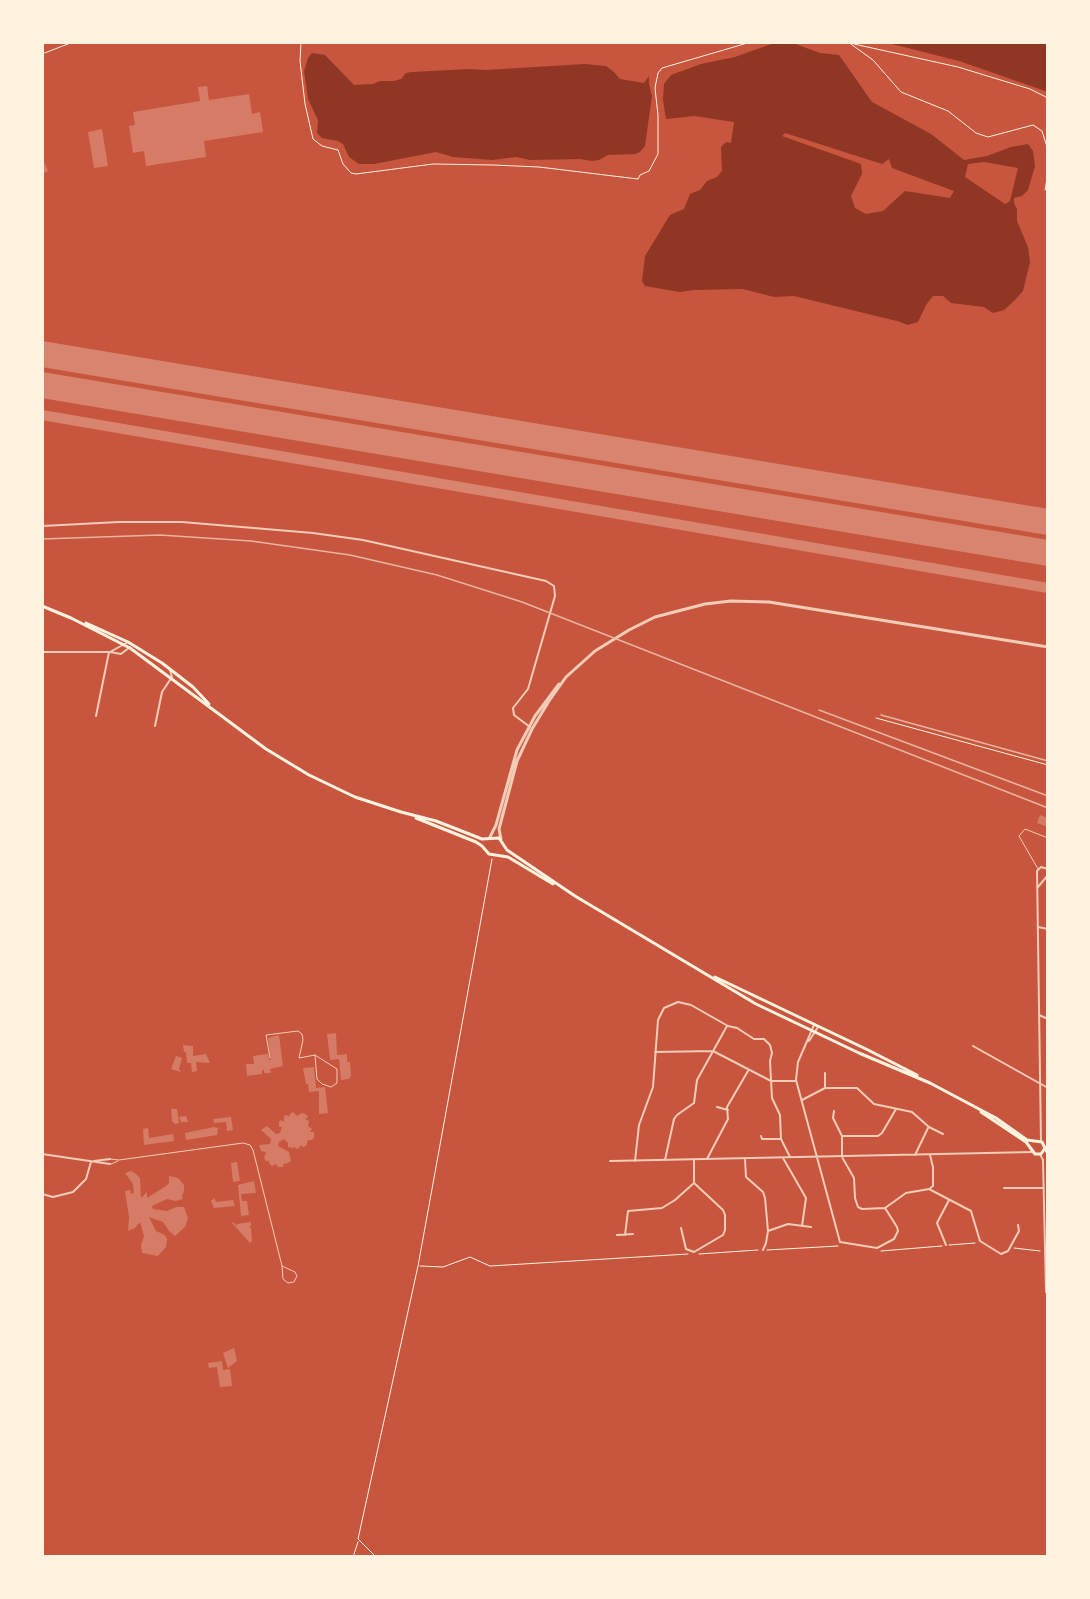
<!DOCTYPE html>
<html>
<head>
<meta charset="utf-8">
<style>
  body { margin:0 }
  #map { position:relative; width:1090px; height:1599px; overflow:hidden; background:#c8553d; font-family:"Varela Round",sans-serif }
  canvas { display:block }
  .frame { position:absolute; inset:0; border:44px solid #fff3e0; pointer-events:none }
</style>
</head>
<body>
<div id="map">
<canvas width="1090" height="1599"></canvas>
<div class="frame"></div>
</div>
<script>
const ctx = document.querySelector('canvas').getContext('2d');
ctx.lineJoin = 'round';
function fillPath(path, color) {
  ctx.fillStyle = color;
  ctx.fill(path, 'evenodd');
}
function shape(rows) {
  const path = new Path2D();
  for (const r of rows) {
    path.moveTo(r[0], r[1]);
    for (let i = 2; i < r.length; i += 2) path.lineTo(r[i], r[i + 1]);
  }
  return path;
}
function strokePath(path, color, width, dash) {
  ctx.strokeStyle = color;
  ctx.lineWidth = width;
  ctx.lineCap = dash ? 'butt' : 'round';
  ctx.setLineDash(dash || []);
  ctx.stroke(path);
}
fillPath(shape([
  [777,42,790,42,820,53,839,55,872,102,931,134,964,160,987,156,1011,147,1028,144,1033,151,1035,166,1028,190,1022,196,1014,198,1014,203,1017,209,1017,221,1028,247,1030,262,1023,291,1014,301,1004,310,993,313,984,307,951,303,943,296,933,296,926,305,918,322,908,325,897,321,794,296,774,297,743,289,694,290,680,292,645,286,642,281,645,256,670,215,684,209,690,194,700,190,707,181,717,177,722,171,721,147,726,142,731,143,734,122,694,116,666,119,663,100,664,84,671,75,701,64,735,57],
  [785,133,882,164,889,159,892,168,954,191,950,198,905,191,883,211,866,214,855,208,851,196,862,174,861,164,782,136],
  [984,162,1018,168,1010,201,1005,204,965,177,968,164],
  [884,42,1048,42,1048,92,959,61],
  [312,53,325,55,354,85,373,84,380,81,394,81,401,79,406,73,412,72,469,69,486,70,585,64,606,66,614,72,620,79,644,83,649,76,649,84,652,96,645,146,640,152,635,154,608,155,599,160,592,161,580,159,530,160,516,157,492,160,453,157,436,152,374,164,359,164,349,157,343,144,338,141,322,138,317,133,318,120,308,99,304,71,308,58]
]), '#8f3625');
strokePath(shape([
  [42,415,1048,588]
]), '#d8846e', 10);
strokePath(shape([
  [42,354,1048,522],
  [42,385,1048,553]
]), '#d8846e', 26);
fillPath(shape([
  [207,86,209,100,249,94,252,114,260,112,263,132,204,141,206,157,146,166,144,151,133,153,129,126,135,125,133,112,200,101,198,87],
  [102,129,108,166,94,168,88,132],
  [42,157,48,171,42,174],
  [1040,815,1048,818,1048,827,1037,823],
  [336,1033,337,1055,347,1054,347,1062,350,1062,351,1076,349,1079,341,1080,339,1059,330,1060,327,1034],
  [279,1035,283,1066,270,1069,271,1073,264,1073,264,1070,262,1070,262,1074,247,1076,246,1064,254,1064,253,1056,268,1054,269,1060,271,1060,268,1038],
  [183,1045,193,1046,193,1056,206,1054,210,1063,196,1062,197,1071,192,1072,191,1063,187,1063,186,1052,184,1052],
  [176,1056,182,1058,179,1069,181,1072,171,1069],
  [314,1067,316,1088,325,1087,328,1113,319,1114,319,1091,309,1092,308,1084,306,1084,303,1068],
  [171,1109,177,1109,179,1123,175,1124,172,1121],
  [293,1112,297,1116,302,1113,307,1115,308,1117,305,1119,309,1121,308,1126,312,1129,310,1132,314,1132,314,1137,312,1140,308,1140,306,1146,303,1147,301,1145,298,1149,295,1148,295,1146,293,1148,288,1147,288,1143,284,1139,279,1142,278,1146,289,1152,291,1161,286,1164,284,1163,283,1167,278,1167,276,1164,272,1166,269,1163,269,1160,267,1162,264,1158,266,1152,261,1151,259,1145,270,1144,271,1139,261,1130,267,1126,276,1134,280,1133,282,1127,279,1127,279,1122,281,1120,284,1122,284,1116,287,1115,289,1117,290,1114],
  [186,1116,188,1122,181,1122,179,1117],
  [231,1117,233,1130,227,1131,226,1122,214,1123,213,1119],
  [214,1127,218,1128,217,1135,186,1140,185,1133],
  [148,1128,149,1138,173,1134,174,1141,144,1145,143,1129],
  [237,1162,240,1181,233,1182,231,1163],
  [131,1171,136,1174,140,1178,141,1198,147,1192,147,1198,166,1186,169,1183,169,1176,178,1178,184,1185,184,1191,182,1196,183,1199,175,1201,167,1199,152,1206,153,1209,167,1211,176,1207,184,1207,188,1218,185,1227,175,1236,169,1231,163,1222,149,1217,156,1231,165,1235,167,1239,166,1247,158,1256,142,1253,141,1245,144,1236,140,1222,135,1228,128,1231,129,1217,125,1191,130,1190,131,1194,134,1193,133,1184,125,1173],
  [254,1181,256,1193,241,1194,242,1201,247,1201,249,1215,241,1216,238,1185],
  [214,1198,216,1202,233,1200,235,1206,214,1208,211,1201],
  [233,1222,237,1226,237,1224,251,1222,251,1226,249,1226,251,1228,252,1241,250,1243,232,1223],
  [234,1348,237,1361,228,1368,223,1353],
  [222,1361,223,1370,230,1369,232,1386,220,1387,217,1367,209,1368,208,1363]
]), '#d67c66');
strokePath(shape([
  [301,42,300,61,305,104,313,139,322,146,338,150,343,164,351,173,356,174,433,164,493,165,539,167,638,179,640,175,649,171,658,154,658,115,655,88,658,73,662,68,751,42],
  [848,42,873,60,901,92,948,111,976,133,988,137,1033,125,1042,131,1048,150],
  [854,44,958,67,1030,89,1048,98],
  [42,54,73,42],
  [1048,173,1045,190,1048,189],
  [876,718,1048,765],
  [949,1245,975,1243],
  [1014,1248,1040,1251],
  [767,1250,838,1246],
  [881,1251,942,1246],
  [699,1254,758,1250],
  [420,1266,443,1267,470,1257,490,1266,688,1254],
  [353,1557,358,1542],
  [376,1557,358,1539,418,1266,492,859]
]), '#fff3e0', 1);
strokePath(shape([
  [1038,869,1019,836,1025,829,1048,838],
  [270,1058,266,1035,298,1031,302,1034,303,1040,299,1058,315,1055,337,1069,337,1083,331,1087,322,1084,317,1079,315,1055],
  [110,1159,119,1160,243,1143,250,1145,253,1150,282,1266,283,1279,288,1283,294,1282,297,1276,295,1272,282,1266],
  [111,1164,118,1161]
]), '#f1ccb7', 1);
strokePath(shape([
  [42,526,119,522,182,522,313,533,363,540,546,581,554,586,555,596,528,689,513,708,514,715,530,727],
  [42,652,110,652,121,654,130,647],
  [110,652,128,642],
  [96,716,109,652],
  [155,726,162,692,172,677,170,670],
  [1038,887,1048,875],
  [1038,927,1048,929],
  [1039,1015,1048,1019],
  [814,1025,798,1062,796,1080,840,1242,877,1248,894,1239,898,1231,897,1227,885,1208],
  [809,1041,818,1027],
  [973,1046,1048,1088],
  [655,1052,713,1051,771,1081,795,1081],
  [825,1073,825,1088],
  [802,1100,825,1088,857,1088,874,1104,912,1112,929,1127,943,1134],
  [717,1107,728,1110],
  [896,1109,882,1133,878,1136,842,1136,842,1157,854,1178,855,1198,858,1207,862,1209,885,1208,906,1193,929,1189,933,1186,933,1167,930,1155],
  [834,1111,833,1118,842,1136],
  [761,1136,762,1139,781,1139],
  [1041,1142,1037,871,1041,867,1048,869],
  [42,1154,110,1164],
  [1040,1154,1043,1160,1046,1292,1048,1293],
  [915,1155,928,1128],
  [783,1158,806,1198,802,1226],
  [707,1159,728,1119,727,1107,748,1071],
  [745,1159,746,1177,763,1192,765,1198,768,1231,766,1243,763,1250],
  [665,1160,674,1119,677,1115,694,1103,697,1080,727,1026],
  [94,1161,110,1159],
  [610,1161,1033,1152],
  [635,1161,639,1125,653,1087,658,1020,664,1008,678,1002,691,1005,728,1026,737,1028,754,1039,764,1039,770,1045,772,1053,770,1061,772,1098,780,1115,781,1139,790,1157],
  [1004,1188,1044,1188],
  [929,1189,971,1211,980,1241,1001,1254,1008,1251,1019,1231,1018,1225],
  [42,1194,53,1197,73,1192,86,1179,91,1162],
  [681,1228,686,1249,694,1252,723,1235,725,1230,725,1215,723,1210,694,1183],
  [768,1231,788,1224,811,1227],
  [617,1235,633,1234],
  [625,1235,628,1211,662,1208,675,1200,694,1183,694,1159],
  [946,1245,937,1223,949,1200]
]), '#f1ccb7', 2);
strokePath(shape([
  [490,837,496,825,517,750,535,716,559,684],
  [501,839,499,829,517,761,532,729,549,701,566,677,595,651,629,630,655,617,705,604,731,601,769,602,1048,647]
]), '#f1ccb7', 3);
strokePath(shape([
  [42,606,71,618],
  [71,618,130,648,266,749,309,775,355,797,401,812],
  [86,623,128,642,162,663,193,687,209,704],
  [401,812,436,821,482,839,499,838,507,850,575,896,756,1004,859,1053,930,1083],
  [416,818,476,842,482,846,489,854,508,857,553,884],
  [715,977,866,1049,917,1075],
  [930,1083,996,1118,1027,1140,1042,1142,1048,1154],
  [981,1112,1026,1142,1035,1154,1041,1154,1045,1148]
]), '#fff3e0', 3);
strokePath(shape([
  [42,539,160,535,251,541,350,555,437,575,522,602,1048,808],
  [819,710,1048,796],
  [881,715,1048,761]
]), '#e9b49f', 1.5);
</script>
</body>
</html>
